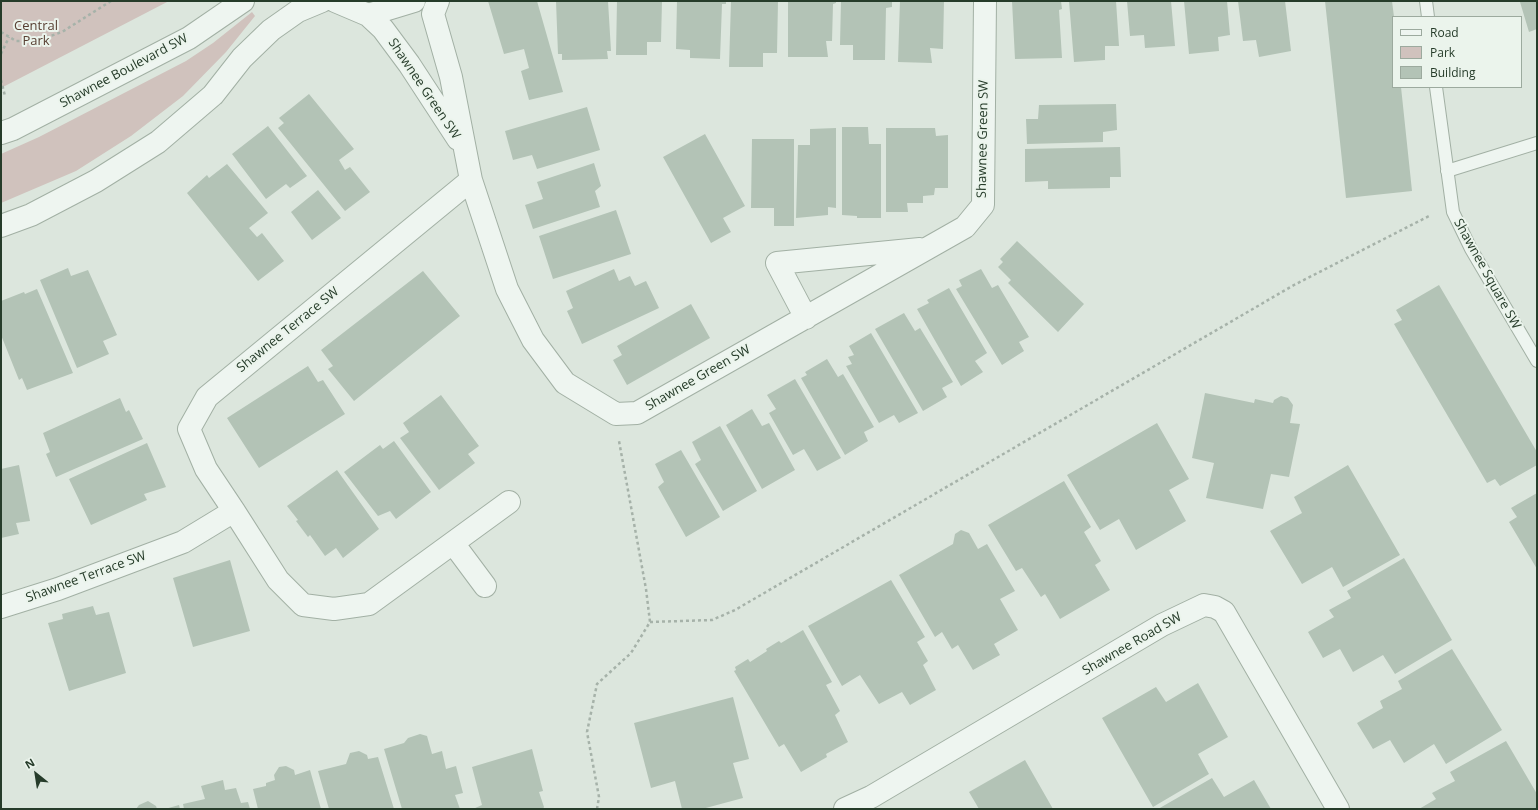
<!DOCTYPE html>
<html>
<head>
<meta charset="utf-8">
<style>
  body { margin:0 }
  #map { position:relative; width:1538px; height:810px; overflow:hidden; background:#dce6dd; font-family:"Open Sans",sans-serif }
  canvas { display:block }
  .frame { position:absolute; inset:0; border:2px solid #263c2a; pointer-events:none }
  .legend { position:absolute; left:1392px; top:16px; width:130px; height:72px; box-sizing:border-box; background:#ebf4ec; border:1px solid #9caa9e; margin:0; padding:5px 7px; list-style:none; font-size:12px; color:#263c2a }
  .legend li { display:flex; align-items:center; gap:8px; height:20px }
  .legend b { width:20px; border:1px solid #9caa9e }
  .north { position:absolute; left:16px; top:754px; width:40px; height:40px; -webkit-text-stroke:3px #ebf4ec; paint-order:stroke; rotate:330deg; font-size:11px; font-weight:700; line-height:16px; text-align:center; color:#263c2a }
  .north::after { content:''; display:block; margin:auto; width:14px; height:18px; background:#263c2a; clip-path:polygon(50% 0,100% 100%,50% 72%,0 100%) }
</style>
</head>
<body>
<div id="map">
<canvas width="1538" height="810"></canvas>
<div class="frame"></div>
<ul class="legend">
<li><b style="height:5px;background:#eef5f0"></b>Road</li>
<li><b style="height:11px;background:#d0c2bd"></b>Park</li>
<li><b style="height:11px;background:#b3c3b6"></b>Building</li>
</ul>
<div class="north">N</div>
</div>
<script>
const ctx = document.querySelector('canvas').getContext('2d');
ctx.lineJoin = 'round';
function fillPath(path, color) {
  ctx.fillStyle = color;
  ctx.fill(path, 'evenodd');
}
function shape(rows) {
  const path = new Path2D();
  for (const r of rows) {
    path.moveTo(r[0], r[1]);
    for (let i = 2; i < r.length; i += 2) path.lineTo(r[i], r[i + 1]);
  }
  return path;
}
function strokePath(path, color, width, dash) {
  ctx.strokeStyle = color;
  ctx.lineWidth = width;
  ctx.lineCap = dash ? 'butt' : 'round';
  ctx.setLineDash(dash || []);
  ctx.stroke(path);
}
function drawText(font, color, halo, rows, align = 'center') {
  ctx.font = font + ' "Open Sans",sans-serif';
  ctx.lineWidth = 4;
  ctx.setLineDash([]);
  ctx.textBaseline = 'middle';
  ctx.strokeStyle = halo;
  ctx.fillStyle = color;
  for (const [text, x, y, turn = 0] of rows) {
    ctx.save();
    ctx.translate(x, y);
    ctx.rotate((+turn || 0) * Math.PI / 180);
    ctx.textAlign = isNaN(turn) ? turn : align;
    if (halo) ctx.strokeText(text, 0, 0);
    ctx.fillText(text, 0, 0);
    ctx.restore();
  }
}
fillPath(shape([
  [1,1,169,1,1,88],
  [252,12,255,16,226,52,183,96,131,136,76,171,1,203,1,154,39,137,186,61,213,43]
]), '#d0c2bd');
fillPath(shape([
  [488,1,537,1,563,92,529,100,521,71,529,68,524,49,504,54],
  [556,1,608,1,611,51,607,51,608,59,562,60,562,54,558,54],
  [617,1,662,1,661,42,647,42,647,55,616,55],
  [677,1,726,1,726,4,722,4,720,59,690,58,690,50,676,49],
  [731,1,778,1,777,53,763,53,763,67,729,67],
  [788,1,836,1,836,3,833,4,832,41,826,41,828,57,788,57],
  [841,1,892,1,892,7,886,8,885,60,853,60,853,45,840,45],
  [900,1,944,1,943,49,930,48,932,63,898,62],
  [1012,1,1061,1,1062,9,1059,10,1062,58,1015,59],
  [1069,1,1116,1,1119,46,1105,46,1105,60,1074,62],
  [1127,1,1171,1,1175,46,1145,48,1144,35,1130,36],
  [1184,1,1227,1,1230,35,1218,37,1219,51,1189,54],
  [1238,1,1285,1,1291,51,1259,57,1256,40,1243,41],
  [1325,1,1392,1,1394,17,1393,87,1401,87,1412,191,1346,198],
  [1523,1,1537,1,1537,29,1529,32,1520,2],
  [309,94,354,149,339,160,345,170,350,167,370,192,345,211,278,128,284,123,279,118],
  [1116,104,1117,130,1103,132,1103,142,1027,144,1026,119,1038,119,1039,105],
  [587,107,600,150,537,169,532,155,513,160,505,131],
  [268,126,307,176,290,188,286,184,266,199,232,154],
  [842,127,868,127,869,144,881,144,881,218,857,218,857,216,842,215],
  [836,128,836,208,828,207,828,215,796,218,798,145,810,145,810,129],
  [886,128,935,128,936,136,948,135,948,188,935,188,934,195,923,196,923,203,907,203,908,212,886,212],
  [705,134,745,206,723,218,731,232,711,243,663,157],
  [752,139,794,139,794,226,774,226,774,208,751,208],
  [1120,147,1121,177,1110,177,1110,188,1048,189,1048,181,1025,182,1025,149],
  [594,163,601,186,595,191,600,207,533,229,525,205,543,199,537,182],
  [227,164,268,213,249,228,257,237,262,233,284,261,258,281,187,193,207,175,209,178],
  [318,190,341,218,312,240,291,212],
  [616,210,631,254,553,279,539,236],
  [1017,241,1084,304,1058,332,1008,283,1011,280,998,267,1003,262,1000,259],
  [68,268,71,276,88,270,117,335,103,341,109,354,77,368,40,280],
  [614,269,619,281,630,276,635,286,646,281,659,308,582,344,567,311,573,308,566,291],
  [981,269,992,288,998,285,1029,337,1019,342,1024,351,1002,365,956,289,962,286,959,280],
  [423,271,460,316,354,401,328,369,333,366,321,350],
  [1439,285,1537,452,1537,465,1500,486,1495,479,1487,483,1394,324,1402,320,1396,310],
  [949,288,987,353,975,361,983,372,961,386,917,309,929,303,927,300],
  [37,289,73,373,27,390,22,378,19,380,1,335,1,301,24,292,25,294],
  [691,304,710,338,627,385,613,360,622,355,617,346],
  [904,313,915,331,920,328,953,382,942,388,947,397,923,411,875,329],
  [871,333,918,413,899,423,894,415,879,423,846,366,852,364,848,357,854,355,849,346],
  [827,359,838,377,843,374,874,427,864,432,868,441,845,455,801,378,807,375,805,372],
  [308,366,318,382,323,380,345,414,259,468,227,418],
  [795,379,841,458,817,471,804,449,793,455,769,413,776,409,767,395],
  [1205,393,1254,403,1255,399,1273,403,1274,400,1281,396,1288,398,1293,405,1290,423,1300,424,1289,477,1271,474,1263,509,1206,498,1214,463,1192,458],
  [441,395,479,446,468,454,475,463,439,490,400,438,409,432,403,423],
  [120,398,126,412,129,410,143,439,56,477,46,454,50,452,43,433],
  [752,409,762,426,769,423,795,470,762,489,726,425],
  [1157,423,1189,479,1169,490,1186,521,1136,550,1119,519,1100,530,1067,475],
  [720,426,757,491,723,511,695,464,701,460,692,442],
  [394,441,431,492,396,519,390,511,378,516,344,472,380,445,383,449],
  [147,443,166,487,144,494,147,500,91,525,69,479],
  [681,450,720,517,686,537,658,487,664,482,655,464],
  [19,465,30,521,16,523,19,534,1,538,1,469],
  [1348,465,1400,555,1343,587,1332,567,1302,584,1270,531,1302,513,1294,497],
  [337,470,379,529,343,558,336,548,325,556,310,535,308,537,296,521,298,520,287,506],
  [1064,481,1091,527,1084,532,1101,561,1095,565,1110,590,1060,619,1045,594,1041,597,1022,568,1016,571,988,525],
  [1537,493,1537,569,1509,522,1517,517,1511,508],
  [961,530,969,533,978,549,987,544,1015,591,1000,599,1018,630,994,644,1000,655,973,670,958,645,952,649,942,632,935,637,899,575,953,544,955,534],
  [1404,558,1452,640,1395,674,1383,655,1353,672,1340,649,1323,658,1308,632,1334,617,1329,610,1351,598,1347,591],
  [230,560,250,631,193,647,173,578],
  [891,580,925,637,917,642,928,661,923,665,936,690,910,705,902,692,879,704,860,675,842,686,808,626],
  [93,606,96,615,109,612,126,673,69,691,48,623,63,619,62,614],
  [803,630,832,682,826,685,840,711,835,715,848,742,826,754,827,757,801,772,784,744,779,747,734,671,736,670,735,667,748,659,750,662,767,651,766,649,779,641,781,643],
  [1452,649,1502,730,1446,764,1434,744,1404,763,1390,740,1373,749,1357,723,1383,708,1380,701,1402,689,1398,681],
  [1198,683,1228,737,1198,754,1209,774,1153,807,1102,718,1156,687,1166,702],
  [733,697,749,759,733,763,743,798,702,809,682,809,675,781,651,788,634,723],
  [420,734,427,736,432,754,442,751,446,769,456,766,463,793,455,795,460,809,402,809,384,749,404,743,408,738],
  [1506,741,1537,794,1537,809,1419,809,1436,799,1432,793,1455,781,1450,772],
  [532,749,543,791,539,792,544,807,543,809,473,809,482,805,472,767],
  [359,751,367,755,368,759,378,757,394,809,329,809,318,771,346,764,350,753],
  [1025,760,1053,809,979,809,969,792],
  [286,766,294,770,295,775,310,770,321,809,258,809,253,789,266,786,266,783,275,780,274,775,279,767],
  [1212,778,1224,797,1254,780,1271,809,1158,809],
  [223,780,225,790,236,788,241,803,248,802,250,809,184,809,183,804,205,799,201,786],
  [148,801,156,806,157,809,136,809,139,805],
  [179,805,180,809,165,809]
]), '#b3c3b6');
const lane = shape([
  [1426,1,1428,17],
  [1436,87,1453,212,1471,249,1537,361],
  [1447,171,1537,143]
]);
const street = shape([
  [335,1,368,15,414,1],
  [438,1,433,14,451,77,471,180,507,289,533,340,565,383,616,414,637,413,965,227,983,205,985,1],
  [368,15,383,29,409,64,458,139],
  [1,133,13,129,189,38,243,1],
  [471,180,207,397,189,429,206,469,234,511,278,580,303,605,334,609,369,604,509,502],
  [1,226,31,215,96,181,158,142,213,95,242,58,271,30,298,11,322,1],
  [806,318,777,263,920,249],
  [453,543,485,586],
  [1,607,58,589,183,542,234,511],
  [845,809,871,797,1162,625,1204,605,1215,607,1224,612,1338,809]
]);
strokePath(lane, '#a2b0a4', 14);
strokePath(street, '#a2b0a4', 24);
strokePath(shape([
  [1,32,16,41,36,41,62,32,111,1],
  [1,54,9,37],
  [1,80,5,96],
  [650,622,712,620,735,610,1294,285,1431,215],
  [597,809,599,797,587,732,597,684,631,653,650,622,646,589,619,441]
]), '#a6b2a9', 2.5, [3, 3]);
strokePath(lane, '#eef5f0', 12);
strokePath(street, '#eef5f0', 22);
drawText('13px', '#584033', '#ebf4ec', [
  ["Central",36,26],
  ["Park",36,41]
]);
drawText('13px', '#263c2a', '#ebf4ec', [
  ["Shawnee Boulevard SW",124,71,-28],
  ["Shawnee Green SW",424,89,56],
  ["Shawnee Green SW",983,139,-89],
  ["Shawnee Square SW",1487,274,61],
  ["Shawnee Terrace SW",288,330,-39],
  ["Shawnee Green SW",698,378,-30],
  ["Shawnee Terrace SW",86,577,-20],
  ["Shawnee Road SW",1132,644,-30]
]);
</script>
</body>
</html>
